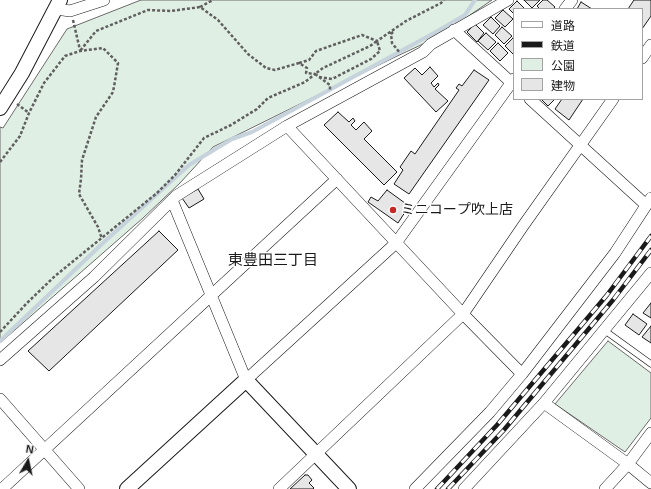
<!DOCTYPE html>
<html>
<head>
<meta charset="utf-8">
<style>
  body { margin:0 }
  #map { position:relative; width:651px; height:489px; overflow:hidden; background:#fff; font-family:Arial,"Noto Sans JP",sans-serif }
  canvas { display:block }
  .legend { position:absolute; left:513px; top:8px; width:130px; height:92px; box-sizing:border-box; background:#fff; border:1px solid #a3a3a3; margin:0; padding:5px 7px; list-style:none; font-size:12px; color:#1a1a1a }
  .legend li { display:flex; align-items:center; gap:8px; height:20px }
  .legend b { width:20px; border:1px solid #a3a3a3 }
  .north { position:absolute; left:8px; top:441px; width:40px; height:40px; -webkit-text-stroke:3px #fff; paint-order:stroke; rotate:9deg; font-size:11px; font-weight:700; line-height:16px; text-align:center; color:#1a1a1a }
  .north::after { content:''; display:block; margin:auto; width:14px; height:18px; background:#1a1a1a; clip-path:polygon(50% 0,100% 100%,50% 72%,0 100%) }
</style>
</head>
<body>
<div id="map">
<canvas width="651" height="489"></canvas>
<ul class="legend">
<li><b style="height:5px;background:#fff"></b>道路</li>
<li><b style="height:5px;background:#1a1a1a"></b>鉄道</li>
<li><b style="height:11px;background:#e0efe3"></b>公園</li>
<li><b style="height:11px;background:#e6e6e6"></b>建物</li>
</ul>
<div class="north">N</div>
</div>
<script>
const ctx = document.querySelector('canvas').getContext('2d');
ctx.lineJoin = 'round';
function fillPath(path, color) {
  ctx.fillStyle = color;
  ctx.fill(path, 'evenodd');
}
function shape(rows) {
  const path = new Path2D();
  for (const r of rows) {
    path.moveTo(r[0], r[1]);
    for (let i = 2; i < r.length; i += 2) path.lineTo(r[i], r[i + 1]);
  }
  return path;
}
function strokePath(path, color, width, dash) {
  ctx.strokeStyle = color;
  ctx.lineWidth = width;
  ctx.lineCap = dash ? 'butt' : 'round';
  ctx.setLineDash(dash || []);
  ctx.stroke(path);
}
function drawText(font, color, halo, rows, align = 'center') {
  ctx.font = font + ' Arial,"Noto Sans JP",sans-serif';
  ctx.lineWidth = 3;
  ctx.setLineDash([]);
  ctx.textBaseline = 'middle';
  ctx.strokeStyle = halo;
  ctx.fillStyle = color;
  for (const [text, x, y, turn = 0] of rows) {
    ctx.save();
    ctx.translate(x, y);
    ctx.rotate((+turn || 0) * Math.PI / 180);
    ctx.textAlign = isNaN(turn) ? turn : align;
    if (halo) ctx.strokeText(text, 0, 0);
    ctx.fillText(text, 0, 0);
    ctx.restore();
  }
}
const green = shape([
  [141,0,492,0,438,37,393,58,213,147,180,183,143,218,0,343,0,127,3,128,67,29,141,0],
  [608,341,651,373,651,418,625,452,555,404,608,341]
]);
fillPath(green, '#e0efe3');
strokePath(green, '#6a6a6a', 1);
strokePath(shape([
  [0,341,103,243,189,165,232,139,252,132,436,32,465,15,475,0]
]), '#c6d2dc', 4);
const building = shape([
  [524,0,540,0,532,8,524,0],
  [543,0,547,0,555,7,553,9,540,9,537,6,543,0],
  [634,0,651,0,651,16,642,29,642,9,628,9,634,0],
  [517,1,525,9,514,9,514,14,509,9,517,1],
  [581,2,592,9,577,9,581,2],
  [503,10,513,19,505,27,495,18,503,10],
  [491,17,500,26,493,34,483,25,491,17],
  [475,24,484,33,477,42,467,32,475,24],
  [502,27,512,36,504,44,495,35,502,27],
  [486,33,496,42,488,50,478,41,486,33],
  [513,38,514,39,514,55,505,46,513,38],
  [498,43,508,53,500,61,490,51,498,43],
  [430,67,438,76,431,83,434,87,438,83,439,85,435,89,448,101,436,112,404,78,415,68,422,75,430,67],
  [474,70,489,80,409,194,394,184,403,170,400,167,411,151,415,154,459,90,456,88,459,84,462,86,474,70],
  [541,99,555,99,548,106,541,99],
  [562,99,583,99,569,120,555,109,562,99],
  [338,112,349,122,353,118,355,121,351,125,356,130,364,122,372,131,364,139,397,172,384,185,324,125,338,112],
  [198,189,204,199,189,208,182,198,198,189],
  [387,190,409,206,398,223,368,202,371,197,378,201,387,190],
  [159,231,178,250,49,371,28,351,159,231],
  [651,303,651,318,643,313,651,303],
  [633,314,647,324,639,335,625,325,633,314],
  [651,326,651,343,642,337,651,326],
  [305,475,308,475,312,480,309,483,314,488,313,489,290,489,305,475]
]);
fillPath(building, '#e6e6e6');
strokePath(building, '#1a1a1a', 1);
const service = shape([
  [604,330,651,364]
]);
const minor = shape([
  [56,9,70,11,104,0],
  [565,9,572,0],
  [454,30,514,85],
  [642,58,651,45],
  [530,99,646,205],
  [287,126,463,314,522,374],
  [172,200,246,380,396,243,514,79],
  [0,360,94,277,176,196,287,126,423,52,431,44,508,0],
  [0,399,79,489],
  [544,403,628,464,651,483],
  [2,489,337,179],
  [279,489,463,314,523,226,613,99],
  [415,489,490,412,522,374,615,253,651,198],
  [464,489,544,403,651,273],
  [605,489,628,464,651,433]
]);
const tertiary = shape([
  [0,108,22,73,60,0],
  [127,489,246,380,349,489]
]);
strokePath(service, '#1a1a1a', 7);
strokePath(minor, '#1a1a1a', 12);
strokePath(tertiary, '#1a1a1a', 16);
strokePath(shape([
  [200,7,213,0],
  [73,20,80,50],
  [393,32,391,34,392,43,400,53],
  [299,63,309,60,316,51,362,35,377,41,406,21,441,3,444,0],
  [319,77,332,79,371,59,380,51,377,41,370,46,323,68,315,74,330,85,330,90],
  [17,104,29,113],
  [0,162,20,136,29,113,44,83,65,56,80,51,103,48,118,63,115,81,113,92,96,117,82,160,81,179,79,194,98,227,102,239],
  [0,332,27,303,55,276,157,193,175,175,204,138,231,125,257,109,268,98,305,82,315,74,306,73,307,68,299,63,275,70,266,68,248,54,218,20,200,7,171,11,148,10,96,31,80,51]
]), '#5f5f5f', 2.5, [3, 2]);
strokePath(service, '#fff', 5.5);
strokePath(minor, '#fff', 11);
strokePath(tertiary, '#fff', 14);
const rail = shape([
  [437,489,497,425,607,295,651,236],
  [448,489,503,431,613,300,651,250]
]);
strokePath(rail, '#1a1a1a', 4.5);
strokePath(rail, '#fff', 3, [9]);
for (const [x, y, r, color] of [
  [393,210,4,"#c62828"]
]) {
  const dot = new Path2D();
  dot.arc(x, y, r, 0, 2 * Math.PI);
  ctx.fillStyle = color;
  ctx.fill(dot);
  strokePath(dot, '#fff', 1.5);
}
drawText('14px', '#1a1a1a', '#fff', [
  ["ミニコープ吹上店",401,210]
], 'left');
drawText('15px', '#1a1a1a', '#fff', [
  ["東豊田三丁目",273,261]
]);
</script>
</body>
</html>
